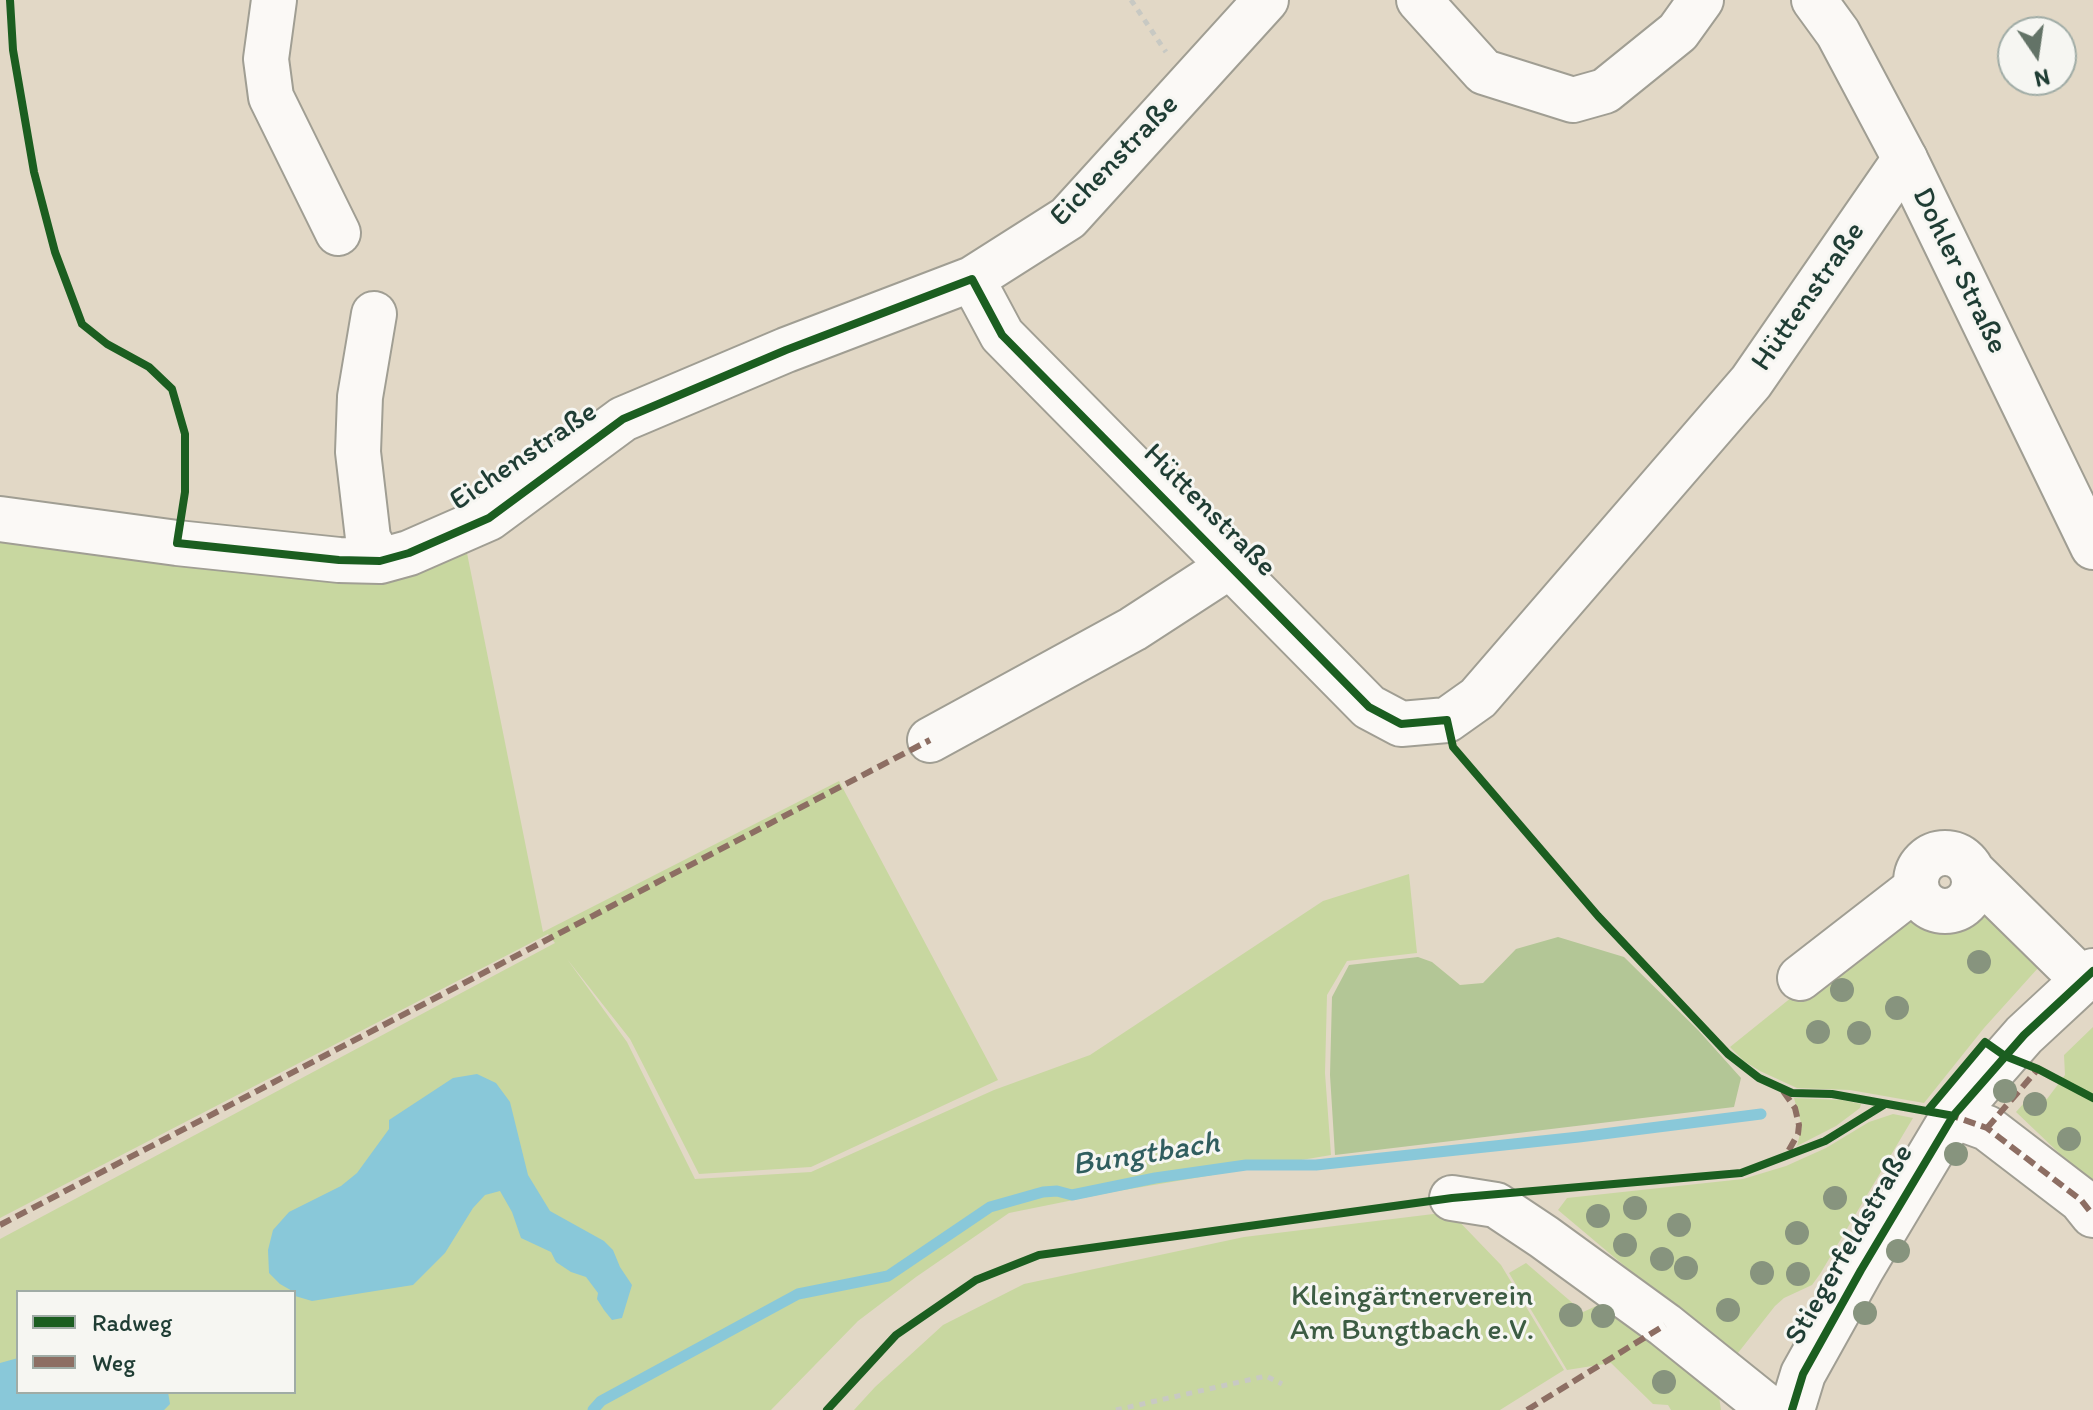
<!DOCTYPE html>
<html>
<head>
<meta charset="utf-8">
<style>
  body { margin:0 }
  #map { position:relative; width:2093px; height:1410px; overflow:hidden; background:#e2d8c6; font-family:Itim,sans-serif }
  canvas { display:block }
  .legend { position:absolute; left:16px; top:1290px; width:280px; height:104px; box-sizing:border-box; background:#f6f6f2; border:2px solid #a0aca6; margin:0; padding:10px 14px; list-style:none; font-size:24px; color:#1f3d34 }
  .legend li { display:flex; align-items:center; gap:16px; height:40px }
  .legend b { width:40px; border:2px solid #a0aca6 }
  .north { position:absolute; left:1997px; top:16px; width:80px; height:80px; box-sizing:border-box; background:#f6f6f2; border:2px solid #a0aca6; border-radius:50%; rotate:167deg; font-size:22px; font-weight:700; line-height:32px; text-align:center; color:#1f3d34 }
  .north::after { content:''; display:block; margin:auto; width:28px; height:36px; background:#637367; clip-path:polygon(50% 0,100% 100%,50% 72%,0 100%) }
</style>
</head>
<body>
<div id="map">
<canvas width="2093" height="1410"></canvas>
<ul class="legend">
<li><b style="height:10px;background:#1b5e20"></b>Radweg</li>
<li><b style="height:10px;background:#8d6e63"></b>Weg</li>
</ul>
<div class="north">N</div>
</div>
<script>
const ctx = document.querySelector('canvas').getContext('2d');
ctx.lineJoin = 'round';
function fillPath(path, color) {
  ctx.fillStyle = color;
  ctx.fill(path, 'evenodd');
}
function shape(rows) {
  const path = new Path2D();
  for (const r of rows) {
    if (r.length === 3) {
      path.moveTo(r[0] + r[2], r[1]);
      path.arc(r[0], r[1], r[2], 0, 2 * Math.PI);
      continue;
    }
    path.moveTo(r[0], r[1]);
    for (let i = 2; i < r.length; i += 2) path.lineTo(r[i], r[i + 1]);
  }
  return path;
}
function strokePath(path, color, width, dash) {
  ctx.strokeStyle = color;
  ctx.lineWidth = width;
  ctx.lineCap = dash ? 'butt' : 'round';
  ctx.setLineDash(dash || []);
  ctx.stroke(path);
}
function drawText(font, color, halo, rows, align = 'center') {
  ctx.font = font + ' Itim,sans-serif';
  ctx.lineWidth = 6;
  ctx.setLineDash([]);
  ctx.textBaseline = 'middle';
  ctx.strokeStyle = halo;
  ctx.fillStyle = color;
  for (const [text, x, y, turn = 0] of rows) {
    ctx.save();
    ctx.translate(x, y);
    ctx.rotate((+turn || 0) * Math.PI / 180);
    ctx.textAlign = isNaN(turn) ? turn : align;
    if (halo) ctx.strokeText(text, 0, 0);
    ctx.fillText(text, 0, 0);
    ctx.restore();
  }
}
fillPath(shape([
  [0,537,414,574,467,553,543,932,839,781,998,1080,811,1167,699,1174,630,1039,567,959,627,1042,695,1179,811,1172,994,1090,1090,1055,1323,901,1409,874,1417,953,1347,961,1327,995,1325,1073,1331,1155,1118,1191,1009,1213,916,1277,858,1321,771,1410,0,1410,0,1239,555,943,548,934,0,1218],
  [18,1292,294,1292,294,1392,18,1392],
  [1984,913,2038,962,2038,968,1984,1028,1924,1103,1850,1090,1797,1088,1760,1071,1744,1061,1730,1047,1802,989,1916,915,1939,928,1954,929,1971,923],
  [2093,1027,2093,1198,2059,1153,2016,1112,2031,1095,2047,1099,2065,1075,2064,1055],
  [1794,1098,1842,1100,1861,1104,1860,1108,1836,1126,1797,1146,1802,1126],
  [1893,1114,1913,1118,1820,1274,1812,1285,1784,1298,1775,1306,1734,1358,1558,1210,1567,1198,1743,1179,1786,1166,1826,1148,1869,1122],
  [1450,1212,1501,1265,1564,1370,1500,1410,854,1410,875,1387,943,1325,1024,1284,1244,1237],
  [1526,1263,1583,1312,1603,1303,1718,1390,1721,1410,1671,1410,1668,1405,1653,1404,1611,1363,1567,1370,1509,1273]
]), '#c8d7a0');
fillPath(shape([
  [1558,937,1624,957,1698,1030,1741,1078,1734,1107,1335,1155,1330,1075,1332,997,1349,965,1418,957,1432,962,1460,985,1483,983,1516,949]
]), '#b3c696');
fillPath(shape([
  [477,1074,496,1083,510,1102,528,1175,550,1211,604,1241,613,1250,620,1267,632,1285,622,1318,612,1320,604,1310,597,1299,598,1293,586,1277,571,1272,556,1262,551,1252,521,1238,512,1212,500,1191,485,1195,473,1208,445,1253,413,1285,312,1301,295,1296,294,1292,280,1284,269,1273,268,1250,273,1230,289,1212,341,1186,357,1173,389,1129,389,1120,453,1078],
  [18,1358,18,1392,168,1392,170,1404,164,1410,0,1410,0,1363]
]), '#89c8d9');
strokePath(shape([
  [593,1410,601,1401,798,1294,888,1276,990,1207,1043,1192,1057,1191,1072,1195,1155,1178,1246,1165,1316,1165,1579,1137,1761,1114]
]), '#89c8d9', 11);
const minor = shape([
  [274,0,266,59,271,97,338,233],
  [1419,0,1484,72,1573,100,1605,91,1678,32,1701,0],
  [972,279,1002,335,1369,707,1401,724,1447,720,1478,698,1751,382,1905,159],
  [374,314,360,397,358,452,368,538,380,561],
  [0,519,177,543,339,560,380,561,409,553,489,518,623,419,786,350,972,279,1068,218,1266,0],
  [930,740,1133,629,1230,566],
  [1945,882,29],
  [1973,872,2083,980],
  [1800,978,1916,888],
  [1954,1116,1987,1128,2081,1200,2093,1215],
  [1452,1198,1496,1205,1544,1237,1665,1325,1771,1410],
  [1792,1410,1803,1374,1861,1270,1953,1116,2024,1035,2093,971]
]);
const major = shape([
  [1814,0,1838,33,1905,159,2093,547]
]);
strokePath(minor, '#a09e93', 48);
strokePath(major, '#a09e93', 48);
strokePath(shape([
  [1131,0,1166,52],
  [1116,1410,1266,1376,1282,1384]
]), '#c8c9c3', 5, [6, 6]);
strokePath(minor, '#fbf9f6', 44);
strokePath(major, '#fbf9f6', 44);
strokePath(shape([
  [1783,1091,1795,1108,1799,1125,1798,1134,1786,1155],
  [1947,1114,1987,1128,2081,1200,2093,1215],
  [1987,1128,2038,1069],
  [0,1225,930,740],
  [1527,1410,1665,1325]
]), '#8d6e63', 6, [12, 6]);
strokePath(shape([
  [10,0,13,50,34,172,55,252,82,324,107,344,149,367,172,389,185,434,185,492,177,543,339,560,380,561,409,553,489,518,623,419,786,350,972,279,1002,335,1369,707,1401,724,1447,720,1453,747,1598,916,1728,1054,1759,1078,1792,1093,1832,1094,1954,1116],
  [1928,1110,1985,1042,2005,1056,2038,1069,2093,1098],
  [827,1410,896,1335,976,1280,1039,1255,1452,1198,1741,1173,1825,1141,1885,1104],
  [1792,1410,1803,1374,1861,1270,1953,1116,2024,1035,2093,971]
]), '#1b5e20', 8);
ctx.fillStyle = '#87947e';
for (const [x, y] of [
  [1979,962],
  [1842,990],
  [1897,1008],
  [1818,1032],
  [1859,1033],
  [2005,1091],
  [2035,1104],
  [2069,1139],
  [1956,1154],
  [1835,1198],
  [1635,1208],
  [1598,1216],
  [1679,1225],
  [1797,1233],
  [1625,1245],
  [1898,1251],
  [1662,1259],
  [1686,1268],
  [1762,1273],
  [1798,1274],
  [1728,1310],
  [1865,1313],
  [1571,1315],
  [1603,1316],
  [1664,1382]
]) {
  ctx.beginPath();
  ctx.arc(x, y, 12, 0, 2 * Math.PI);
  ctx.fill();
}
drawText('30px', '#1f3d34', '#f6f6f2', [
  ["Eichenstraße",1115,161,-46],
  ["Dohler Straße",1959,271,64],
  ["Hüttenstraße",1809,297,-55],
  ["Eichenstraße",524,457,-34],
  ["Hüttenstraße",1209,511,45],
  ["Stiegerfeldstraße",1850,1245,-60]
]);
drawText('30px', '#3c5c43', '#f6f6f2', [
  ["Kleingärtnerverein",1412,1297],
  ["Am Bungtbach e.V.",1412,1331]
]);
drawText('italic 32px', '#305e5f', '#f6f6f2', [
  ["Bungtbach",1146,1155,-9]
]);
</script>
</body>
</html>
